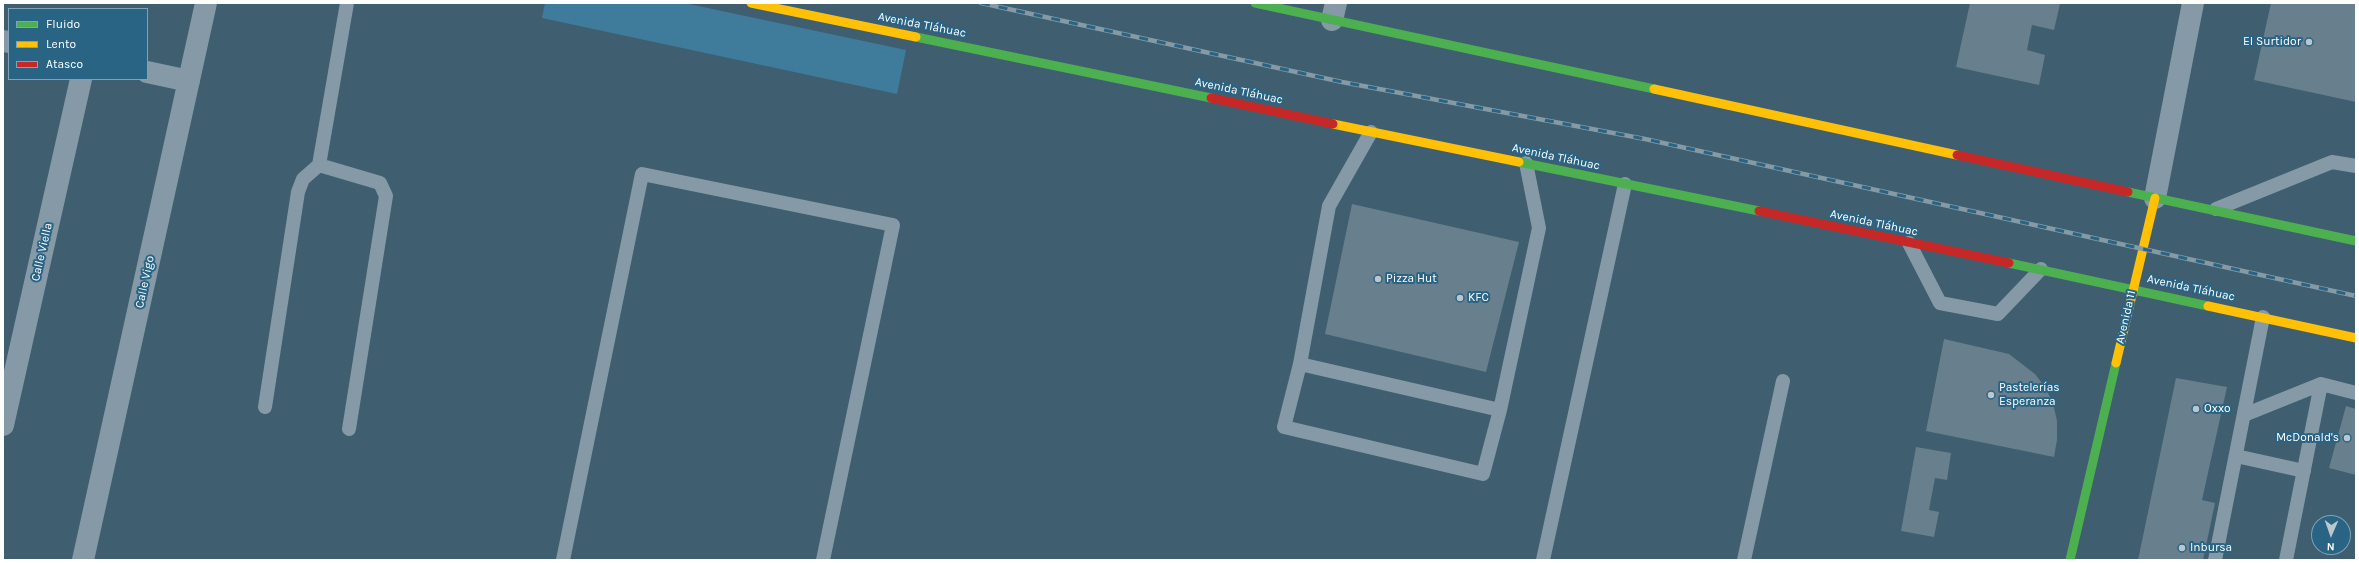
<!DOCTYPE html>
<html>
<head>
<meta charset="utf-8">
<style>
  body { margin:0 }
  #map { position:relative; width:2359px; height:563px; overflow:hidden; background:#3f5e70; font-family:Karla,sans-serif }
  canvas { display:block }
  .frame { position:absolute; inset:0; border:4px solid #fff; pointer-events:none }
  .legend { position:absolute; left:8px; top:8px; width:140px; height:72px; box-sizing:border-box; background:#2a6485; border:1px solid #7fa2b6; margin:0; padding:5px 7px; list-style:none; font-size:12px; color:#fff }
  .legend li { display:flex; align-items:center; gap:8px; height:20px }
  .legend b { width:20px; border:1px solid #7fa2b6 }
  .north { position:absolute; left:2311px; top:515px; width:40px; height:40px; box-sizing:border-box; background:#2a6485; border:1px solid #7fa2b6; border-radius:50%; rotate:182deg; font-size:11px; font-weight:700; line-height:16px; text-align:center; color:#fff }
  .north::after { content:''; display:block; margin:auto; width:14px; height:18px; background:#bcc7cd; clip-path:polygon(50% 0,100% 100%,50% 72%,0 100%) }
</style>
</head>
<body>
<div id="map">
<canvas width="2359" height="563"></canvas>
<div class="frame"></div>
<ul class="legend">
<li><b style="height:5px;background:#4caf50"></b>Fluido</li>
<li><b style="height:5px;background:#ffc107"></b>Lento</li>
<li><b style="height:5px;background:#c62828"></b>Atasco</li>
</ul>
<div class="north">N</div>
</div>
<script>
const ctx = document.querySelector('canvas').getContext('2d');
ctx.lineJoin = 'round';
function fillPath(path, color) {
  ctx.fillStyle = color;
  ctx.fill(path, 'evenodd');
}
function shape(rows) {
  const path = new Path2D();
  for (const r of rows) {
    path.moveTo(r[0], r[1]);
    for (let i = 2; i < r.length; i += 2) path.lineTo(r[i], r[i + 1]);
  }
  return path;
}
function strokePath(path, color, width, dash) {
  ctx.strokeStyle = color;
  ctx.lineWidth = width;
  ctx.lineCap = dash ? 'butt' : 'round';
  ctx.setLineDash(dash || []);
  ctx.stroke(path);
}
function drawText(font, color, halo, rows, align = 'center') {
  ctx.font = font + ' Karla,sans-serif';
  ctx.lineWidth = 4;
  ctx.setLineDash([]);
  ctx.textBaseline = 'middle';
  ctx.strokeStyle = halo;
  ctx.fillStyle = color;
  for (const [text, x, y, turn = 0] of rows) {
    ctx.save();
    ctx.translate(x, y);
    ctx.rotate((+turn || 0) * Math.PI / 180);
    ctx.textAlign = isNaN(turn) ? turn : align;
    if (halo) ctx.strokeText(text, 0, 0);
    ctx.fillText(text, 0, 0);
    ctx.restore();
  }
}
fillPath(shape([
  [545,3,684,3,906,50,897,94,542,18]
]), '#3f7b9b');
fillPath(shape([
  [1970,3,2060,4,2054,30,2032,25,2027,50,2045,55,2039,85,1956,67],
  [2271,3,2356,3,2356,102,2254,80],
  [1352,204,1519,242,1486,372,1325,334],
  [1944,339,2009,354,2035,374,2045,387,2053,403,2057,421,2057,440,2054,457,1926,431],
  [2176,378,2227,387,2202,500,2215,503,2203,560,2138,560],
  [2346,406,2356,409,2356,475,2329,468],
  [1916,447,1951,453,1947,480,1935,478,1929,510,1939,512,1934,537,1901,531]
]), '#687f8d');
strokePath(shape([
  [1371,132,1329,206,1300,364,1500,410,1539,228,1526,163],
  [319,165,380,183,386,196,349,429],
  [2216,209,2332,162,2356,166],
  [1909,243,1940,303,1998,314,2041,269],
  [1300,364,1284,427,1483,474,1500,410],
  [265,407,298,192,303,179,319,165,347,3],
  [2244,415,2321,384],
  [2236,456,2304,471],
  [563,560,642,174,893,225,823,560],
  [1543,560,1625,184],
  [1744,560,1783,381],
  [2215,560,2263,317],
  [2286,560,2321,384,2356,393]
]), '#859aa6', 14);
strokePath(shape([
  [1332,20,1336,3],
  [3,41,9,42],
  [147,72,189,81],
  [2155,198,2193,3],
  [3,425,81,79],
  [83,560,206,3]
]), '#859aa6', 22);
strokePath(shape([
  [1255,3,1654,89],
  [916,37,1211,98],
  [1519,162,1759,211],
  [2128,192,2356,241],
  [2009,263,2208,306],
  [2070,560,2116,363]
]), '#4caf50', 9);
strokePath(shape([
  [751,3,916,37],
  [1654,89,1957,155],
  [1333,124,1519,162],
  [2208,306,2356,338],
  [2116,363,2155,198]
]), '#ffc107', 9);
strokePath(shape([
  [1211,98,1333,124],
  [1957,155,2128,192],
  [1759,211,2009,263]
]), '#c62828', 9);
const rail = shape([
  [981,3,1342,82,1645,139,2356,296]
]);
strokePath(rail, '#859aa5', 4.5);
strokePath(rail, '#2a6485', 3, [9]);
for (const [x, y, r, color] of [
  [2309,42,4,"#bcc7cd"],
  [1378,279,4,"#bcc7cd"],
  [1460,298,4,"#bcc7cd"],
  [1991,395,4,"#bcc7cd"],
  [2196,409,4,"#bcc7cd"],
  [2347,438,4,"#bcc7cd"],
  [2182,548,4,"#bcc7cd"]
]) {
  const dot = new Path2D();
  dot.arc(x, y, r, 0, 2 * Math.PI);
  ctx.fillStyle = color;
  ctx.fill(dot);
  strokePath(dot, '#2a6485', 1.5);
}
drawText('12px', '#fff', '#2a6485', [
  ["Avenida Tláhuac",922,25,11],
  ["Avenida Tláhuac",1239,91,12],
  ["Avenida Tláhuac",1556,157,12],
  ["Avenida Tláhuac",1874,223,12],
  ["Calle Viella",42,252,-77],
  ["Calle Vigo",145,282,-78],
  ["Avenida Tláhuac",2191,288,12],
  ["Avenida 11",2126,317,-77]
]);
drawText('12px', '#fff', '#2a6485', [
  ["El Surtidor",2301,42,"right"],
  ["Pizza Hut",1386,279],
  ["KFC",1468,298],
  ["Pastelerías",1999,388],
  ["Esperanza",1999,402],
  ["Oxxo",2204,409],
  ["McDonald's",2339,438,"right"],
  ["Inbursa",2190,548]
], 'left');
</script>
</body>
</html>
